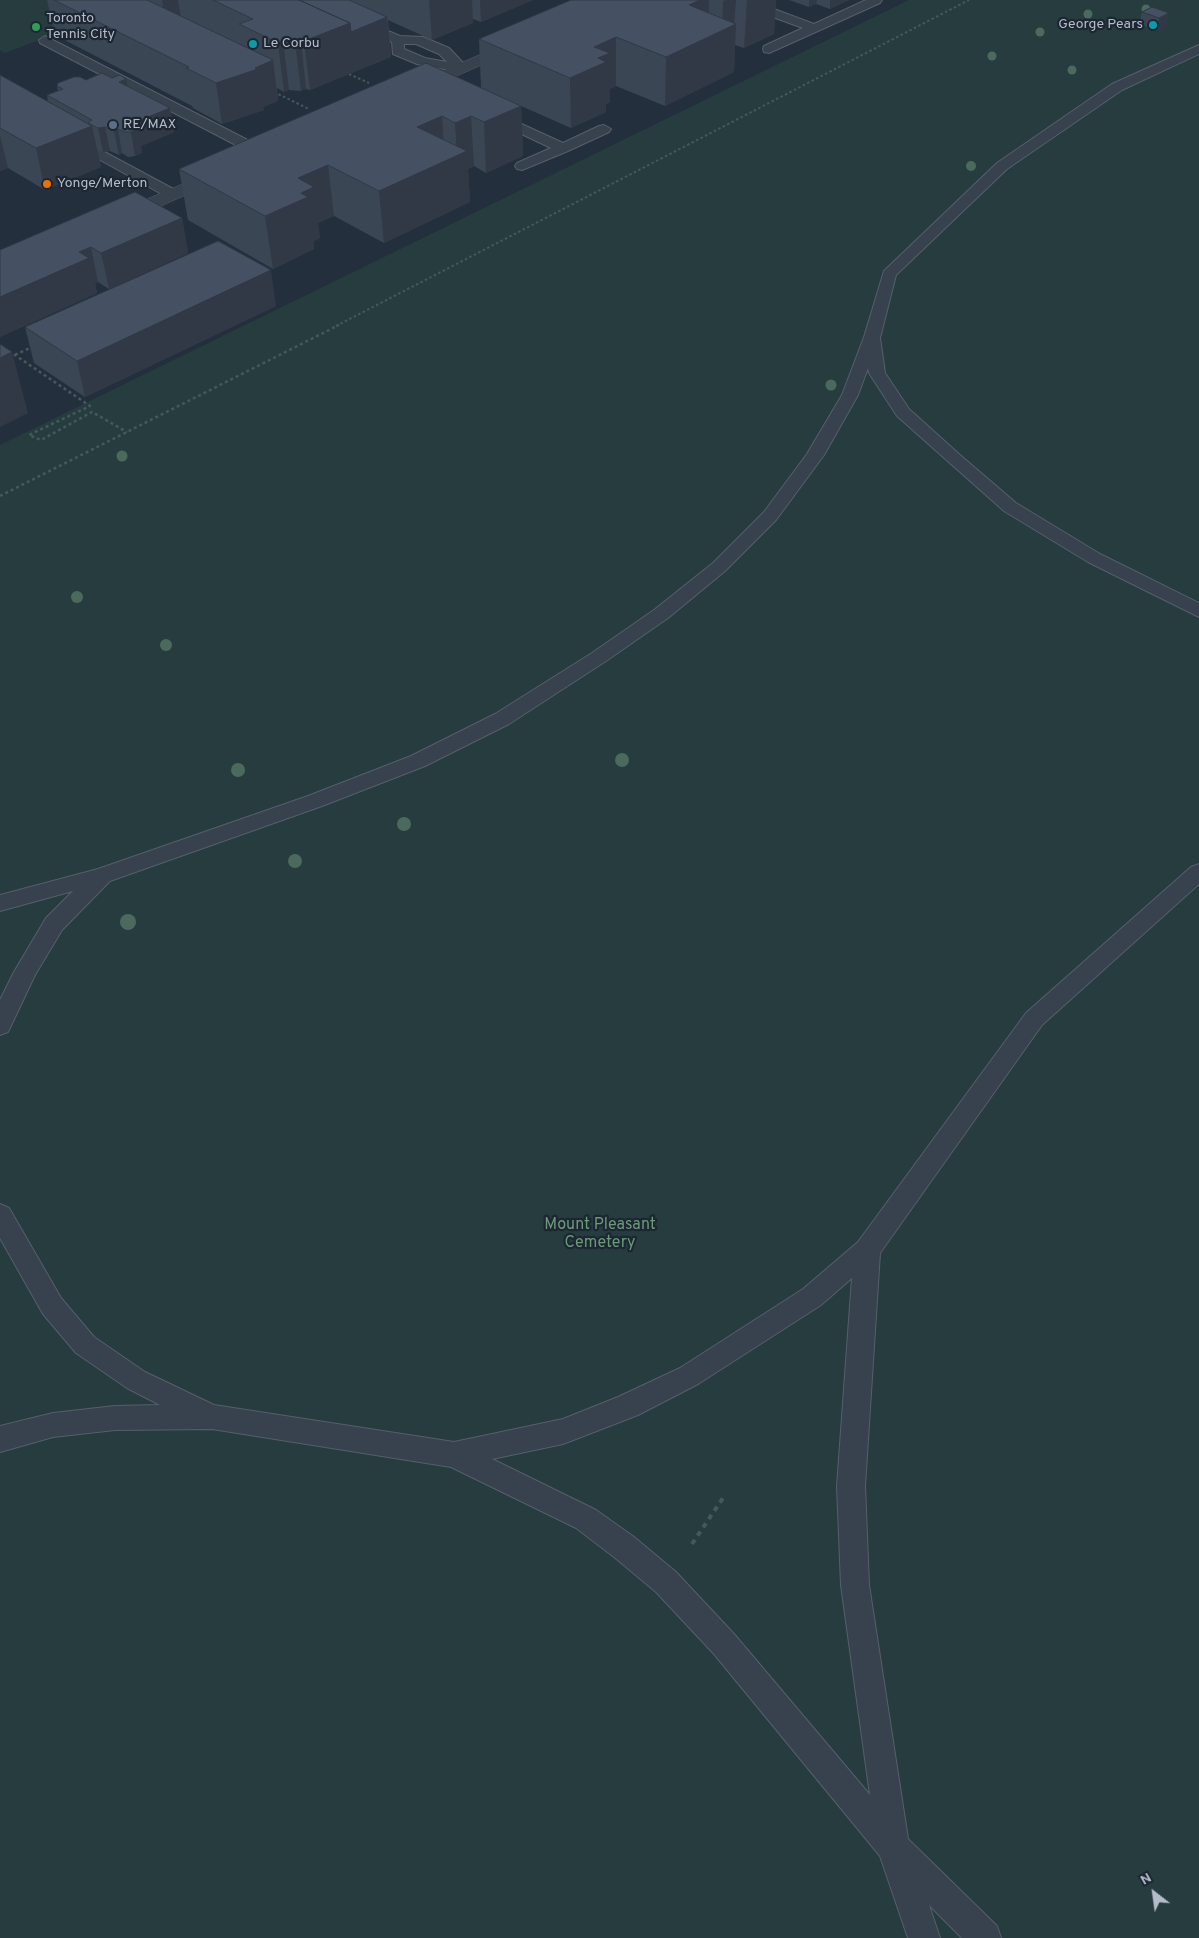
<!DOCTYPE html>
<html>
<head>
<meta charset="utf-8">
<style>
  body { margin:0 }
  #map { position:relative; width:1199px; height:1938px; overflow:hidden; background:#242f3e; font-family:Overpass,sans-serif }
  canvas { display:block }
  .north { position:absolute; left:1129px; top:1868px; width:50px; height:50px; -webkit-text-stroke:4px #1d2633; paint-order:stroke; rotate:330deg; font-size:14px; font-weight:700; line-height:20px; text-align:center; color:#b4bcc9 }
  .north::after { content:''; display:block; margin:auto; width:18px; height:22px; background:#b4bcc9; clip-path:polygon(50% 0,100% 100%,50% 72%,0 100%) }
</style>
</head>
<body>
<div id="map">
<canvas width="1199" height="1938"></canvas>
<div class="north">N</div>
</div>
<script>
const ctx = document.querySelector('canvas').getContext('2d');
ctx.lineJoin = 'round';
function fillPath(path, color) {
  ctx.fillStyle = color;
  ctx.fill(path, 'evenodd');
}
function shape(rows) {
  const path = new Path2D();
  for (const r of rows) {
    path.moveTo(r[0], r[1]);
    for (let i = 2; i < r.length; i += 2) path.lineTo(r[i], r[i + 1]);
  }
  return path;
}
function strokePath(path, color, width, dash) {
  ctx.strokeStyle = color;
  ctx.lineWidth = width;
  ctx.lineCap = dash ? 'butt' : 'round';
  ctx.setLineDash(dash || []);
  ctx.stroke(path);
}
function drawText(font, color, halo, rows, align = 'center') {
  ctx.font = font + ' Overpass,sans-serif';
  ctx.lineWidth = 4.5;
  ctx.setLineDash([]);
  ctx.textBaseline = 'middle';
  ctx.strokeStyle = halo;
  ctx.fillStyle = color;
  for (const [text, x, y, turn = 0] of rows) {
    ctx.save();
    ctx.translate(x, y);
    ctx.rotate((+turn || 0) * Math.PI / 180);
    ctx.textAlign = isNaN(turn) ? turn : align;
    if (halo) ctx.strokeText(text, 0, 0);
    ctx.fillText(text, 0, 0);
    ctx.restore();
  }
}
fillPath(shape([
  [0,0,146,0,5,53,0,50],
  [909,0,1199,0,1199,1938,0,1938,0,445]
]), '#263c3f');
const service = shape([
  [298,0,315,0,400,36,423,37,449,48,468,68,461,72,417,64,393,54,392,42,300,3,298,0],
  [404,44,416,44,439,54,447,62,425,58,404,49,404,44],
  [732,0,750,0,814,24,866,0,882,0,880,3,769,53,764,52,763,49,764,46,803,28,734,3,732,0],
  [45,36,269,151,271,154,264,158,259,157,40,43,39,40,45,36],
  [1199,45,1199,54,1122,90,1007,169,896,275,880,338,885,373,909,409,960,455,1016,503,1100,554,1199,603,1199,617,1088,562,1004,511,897,416,869,373,868,368,858,395,824,455,776,520,725,571,668,618,606,661,509,724,425,766,322,806,110,881,62,930,35,975,8,1032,0,1035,0,1000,14,972,46,918,73,891,0,911,0,895,98,869,308,796,411,756,495,714,592,653,654,610,713,563,764,512,807,454,842,395,864,337,884,271,997,163,1112,84,1199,45],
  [493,111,563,143,599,126,604,125,611,129,609,132,568,151,522,170,517,169,515,166,517,163,551,148,488,118,486,115,488,112,493,111],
  [71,134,177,191,179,194,177,197,172,198,167,197,66,141,64,138,71,134],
  [1199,864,1199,884,1042,1025,880,1253,865,1486,869,1585,908,1839,997,1926,1001,1938,962,1938,929,1905,940,1938,908,1938,880,1856,714,1654,656,1592,614,1557,576,1528,451,1467,212,1429,115,1430,53,1437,0,1452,0,1426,53,1413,115,1406,160,1405,127,1388,76,1353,43,1314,0,1238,0,1204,9,1208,61,1298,94,1337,145,1372,214,1405,454,1442,563,1419,618,1397,680,1368,803,1289,858,1242,1026,1013,1191,867,1199,864],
  [852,1278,837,1486,841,1585,870,1795,734,1634,676,1572,634,1537,596,1510,492,1459,563,1444,638,1415,698,1384,821,1305,852,1278]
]);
const minor = shape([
  [514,40,520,42,522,45,520,48,422,91,416,93,410,91,408,88,410,85,514,40],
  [216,170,222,171,225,175,222,179,124,222,118,223,112,222,109,218,112,214,216,170]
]);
strokePath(service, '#565f6c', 2);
strokePath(minor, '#565f6c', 1);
strokePath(shape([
  [349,74,369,83],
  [274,92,309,109],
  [336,326,969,0]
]), '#44595c', 2, [2.5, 2.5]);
strokePath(shape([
  [9,351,90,406,29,435,41,440,92,412,127,432],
  [15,355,34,346],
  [0,496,339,325]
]), '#44595c', 2.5, [3, 3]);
strokePath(shape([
  [692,1544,723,1498]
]), '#44595c', 4, [5, 5]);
fillPath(service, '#38414e');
fillPath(minor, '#38414e');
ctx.fillStyle = '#4b6a5d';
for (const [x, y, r] of [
  [1146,9,4.5],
  [1088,14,4.5],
  [1040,32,4.5],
  [992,56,4.5],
  [1072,70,4.5],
  [971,166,5],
  [831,385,5.5],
  [122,456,5.5],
  [77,597,6],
  [166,645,6],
  [622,760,7],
  [238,770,7],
  [404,824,7],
  [295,861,7],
  [128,922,8]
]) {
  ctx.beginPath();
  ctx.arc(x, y, r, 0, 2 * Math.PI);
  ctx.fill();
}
fillPath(shape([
  [47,0,533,0,481,22,473,19,473,23,432,40,388,20,391,57,310,90,306,89,301,91,289,90,284,92,277,88,278,101,263,107,264,110,222,124,193,108,192,106,55,35],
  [571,0,776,0,774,34,744,48,735,45,734,72,665,106,616,86,610,89,610,102,606,104,606,112,571,128,521,106,523,156,486,173,474,166,468,169,470,202,384,243,334,216,318,223,320,238,314,241,314,249,273,269,188,220,179,169,481,88,479,39],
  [789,0,849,0,830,9,816,4,809,7],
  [1152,7,1167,25,1157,30,1139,24,1142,12],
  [0,75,48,102,47,95,58,91,57,86,86,80,128,86,170,108,174,132,141,146,142,153,135,156,128,157,122,153,119,155,110,151,103,152,97,150,101,167,45,190,8,168,0,171],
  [182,218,188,253,109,289,98,282,95,284,97,293,0,337,0,250],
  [276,306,85,397,34,363,25,327]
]), '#3b4654');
fillPath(shape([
  [162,0,178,0,183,30,168,36],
  [431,0,472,0,473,23,432,40,429,1],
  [480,0,533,0,481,22],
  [700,0,709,0,708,37,722,30,723,1,726,0,736,0,734,25,736,24,734,72,665,106,666,57,689,5],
  [747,0,776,0,774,34,744,48],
  [809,0,817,0,816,4,809,7],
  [830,0,849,0,830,9],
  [1169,13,1167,25,1157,30,1159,18],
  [387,17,391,57,310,90,304,41,350,23],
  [616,37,616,86,610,89,610,102,606,104,606,112,571,128,570,78,594,47],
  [301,40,306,89,301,91,295,42],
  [283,41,289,90,284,92,278,43],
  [273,60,278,101,263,107,264,110,222,124,216,83],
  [126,79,131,103,119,82],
  [521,106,523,156,486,173,484,122],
  [170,108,174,132,141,146,142,153,135,156,131,132,133,123],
  [442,116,445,161,457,155,455,123,471,116,474,166,468,169,470,202,384,243,379,191,417,127],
  [92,126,101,167,45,190,36,148],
  [105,127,110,151,103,152,98,128],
  [118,129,122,153,119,155,114,131],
  [0,135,8,168,0,171],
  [328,165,334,216,318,223,320,238,314,241,314,249,273,269,265,216,298,178],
  [182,218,188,253,109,289,101,253],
  [91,247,98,282,95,284,97,293,0,337,0,297,79,252],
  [271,270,276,306,85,397,77,361],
  [12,352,28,413,0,427,0,358]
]), '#303945');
const building = shape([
  [54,0,147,0,273,60,255,68,258,69,216,83,186,68,189,67,54,0],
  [213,0,299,0,350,23,304,41,301,40,295,42,283,41,278,43,239,24,253,19,213,0],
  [299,0,349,0,387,17,351,32,350,23,299,0],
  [571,0,700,0,689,5,736,24,666,57,616,37,594,47,610,53,598,58,606,62,570,78,479,39,571,0],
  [1152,7,1169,13,1159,18,1142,12,1152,7],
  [426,63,521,106,484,122,471,116,455,123,442,116,417,127,467,151,379,191,328,165,298,178,314,187,301,193,308,197,265,216,179,169,426,63],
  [102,73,112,78,120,75,126,79,119,82,170,108,133,123,138,126,137,129,131,132,124,132,118,129,114,131,105,127,98,128,88,123,92,120,47,95,63,89,57,86,58,83,74,77,80,77,86,80,102,73],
  [0,75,92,126,36,148,0,128,0,75],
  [135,192,182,218,101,253,91,247,79,252,89,258,0,297,0,250,135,192],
  [218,241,271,270,77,361,25,327,218,241],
  [0,344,12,352,0,358,0,344]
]);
fillPath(building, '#455162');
strokePath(building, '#303945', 1);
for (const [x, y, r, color] of [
  [1153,25,5,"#0f9aa8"],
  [36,27,5,"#2e9e5b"],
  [253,44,5,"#0f9aa8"],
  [113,125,5,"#5c6f8a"],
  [47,184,5,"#e8710a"]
]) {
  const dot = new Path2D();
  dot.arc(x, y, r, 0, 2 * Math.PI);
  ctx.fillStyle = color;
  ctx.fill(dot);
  strokePath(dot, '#1d2633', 2);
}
drawText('14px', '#b4bcc9', '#1d2633', [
  ["Toronto",46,19],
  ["Tennis City",46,35],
  ["George Pears",1143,25,"right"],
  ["Le Corbu",263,44],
  ["RE/MAX",123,125],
  ["Yonge/Merton",57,184]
], 'left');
drawText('16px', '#6b9a76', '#1d2633', [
  ["Mount Pleasant",600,1226],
  ["Cemetery",600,1244]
]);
</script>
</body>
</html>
